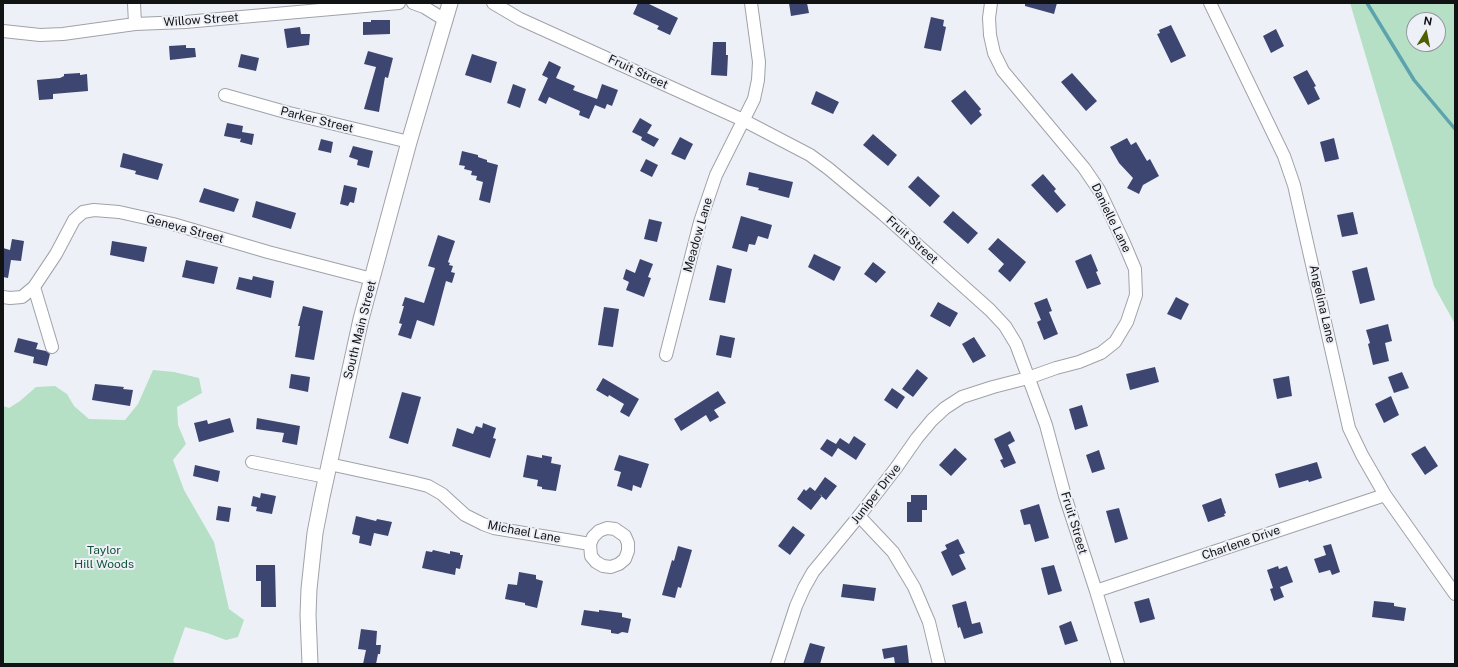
<!DOCTYPE html>
<html>
<head>
<meta charset="utf-8">
<style>
  body { margin:0 }
  #map { position:relative; width:1458px; height:667px; overflow:hidden; background:#eef0f8; font-family:"Public Sans",sans-serif }
  canvas { display:block }
  .frame { position:absolute; inset:0; border:4px solid #111214; pointer-events:none }
  .north { position:absolute; left:1406px; top:12px; width:40px; height:40px; box-sizing:border-box; background:#eef0f8; border:1px solid #96979d; border-radius:50%; rotate:10deg; font-size:11px; font-weight:700; line-height:16px; text-align:center; color:#111214 }
  .north::after { content:''; display:block; margin:auto; width:14px; height:18px; background:#515e00; clip-path:polygon(50% 0,100% 100%,50% 72%,0 100%) }
</style>
</head>
<body>
<div id="map">
<canvas width="1458" height="667"></canvas>
<div class="frame"></div>
<div class="north">N</div>
</div>
<script>
const ctx = document.querySelector('canvas').getContext('2d');
ctx.lineJoin = 'round';
function fillPath(path, color) {
  ctx.fillStyle = color;
  ctx.fill(path, 'evenodd');
}
function shape(rows) {
  const path = new Path2D();
  for (const r of rows) {
    path.moveTo(r[0], r[1]);
    for (let i = 2; i < r.length; i += 2) path.lineTo(r[i], r[i + 1]);
  }
  return path;
}
function strokePath(path, color, width, dash) {
  ctx.strokeStyle = color;
  ctx.lineWidth = width;
  ctx.lineCap = dash ? 'butt' : 'round';
  ctx.setLineDash(dash || []);
  ctx.stroke(path);
}
function drawText(font, color, halo, rows, align = 'center') {
  ctx.font = font + ' "Public Sans",sans-serif';
  ctx.lineWidth = 4;
  ctx.setLineDash([]);
  ctx.textBaseline = 'middle';
  ctx.strokeStyle = halo;
  ctx.fillStyle = color;
  for (const [text, x, y, turn = 0] of rows) {
    ctx.save();
    ctx.translate(x, y);
    ctx.rotate((+turn || 0) * Math.PI / 180);
    ctx.textAlign = isNaN(turn) ? turn : align;
    if (halo) ctx.strokeText(text, 0, 0);
    ctx.fillText(text, 0, 0);
    ctx.restore();
  }
}
fillPath(shape([
  [1350,3,1455,3,1455,324,1434,286],
  [1414,20,1438,20,1438,44,1414,44],
  [153,370,174,372,199,378,202,393,177,407,178,425,186,444,173,460,184,490,214,542,229,609,244,620,238,637,226,640,207,633,185,627,173,661,176,664,3,664,3,406,9,408,20,401,36,387,55,386,67,394,74,406,89,419,125,420,138,404]
]), '#b5e0c5');
strokePath(shape([
  [1367,3,1414,80,1455,129]
]), '#5ca3ae', 3.5);
fillPath(shape([
  [638,3,647,3,678,18,670,35,657,29,659,26,633,14],
  [789,3,807,3,809,13,791,16],
  [1025,3,1057,3,1054,14,1025,6],
  [931,17,944,20,943,26,946,27,941,51,924,48],
  [371,20,390,20,390,34,363,35,363,22,371,22],
  [1171,25,1186,56,1171,63,1157,34,1160,33,1159,30],
  [300,27,301,34,310,34,309,45,287,48,284,29],
  [1276,29,1284,46,1271,53,1263,36],
  [713,42,726,42,726,55,728,55,727,76,711,75],
  [186,45,186,48,195,48,196,57,170,60,169,46],
  [368,51,393,58,388,78,385,77,379,112,364,109,376,67,364,64],
  [241,54,259,58,256,71,238,67],
  [472,54,497,62,491,83,465,75],
  [549,61,561,67,556,78,575,86,573,90,597,99,602,84,618,90,612,106,607,104,605,109,595,105,589,119,579,115,580,111,549,97,546,104,538,100,548,78,542,75],
  [1307,70,1316,86,1314,87,1320,99,1308,105,1293,77],
  [80,73,80,75,87,74,88,91,53,94,53,99,39,100,37,80,60,78,64,76,64,74],
  [1072,73,1097,101,1086,111,1061,82],
  [513,84,526,89,520,108,507,103],
  [965,90,981,109,979,111,982,115,971,125,951,101],
  [816,91,839,102,833,114,811,104],
  [640,118,652,125,647,133,659,139,654,147,641,140,642,137,632,132],
  [227,123,243,126,242,132,254,134,252,145,240,142,241,138,240,139,224,136],
  [873,134,897,155,888,166,863,145],
  [680,137,693,144,685,160,671,154],
  [1127,138,1131,145,1136,142,1147,161,1150,159,1159,176,1143,185,1139,194,1127,188,1133,178,1119,163,1110,147],
  [1334,138,1339,159,1325,162,1320,142],
  [321,139,333,142,331,153,318,150],
  [353,146,373,151,369,168,357,165,358,160,349,157],
  [462,151,478,155,478,157,487,160,487,162,498,165,490,203,479,200,483,182,476,180,477,176,471,175,472,171,464,169,465,166,459,165],
  [123,153,163,164,158,180,135,174,136,171,120,167],
  [646,159,658,165,652,177,640,171],
  [749,172,793,182,789,198,758,190,759,188,746,185],
  [1043,174,1056,189,1054,191,1066,205,1057,213,1031,185],
  [918,176,940,196,930,207,908,187],
  [344,185,357,188,354,203,350,202,348,206,340,204],
  [204,188,239,199,234,212,199,202],
  [256,201,296,213,291,229,252,217],
  [953,211,978,233,968,244,943,222],
  [1353,212,1358,234,1342,237,1337,215],
  [741,216,772,225,768,239,758,236,755,245,749,244,747,252,732,248],
  [649,219,662,222,657,242,644,239],
  [438,235,455,241,448,262,450,263,449,265,453,266,451,272,455,273,452,283,446,281,434,326,417,320,411,339,398,335,402,324,399,323,404,306,402,306,405,297,424,303,435,268,428,266],
  [998,238,1026,262,1010,282,998,271,1004,264,988,249],
  [12,239,24,241,21,261,11,260,8,278,3,277,3,248,10,250],
  [112,241,147,247,144,262,110,255],
  [814,254,841,267,834,281,808,267],
  [1091,254,1098,271,1096,272,1101,284,1087,289,1075,261],
  [640,259,653,264,648,277,651,278,644,297,626,290,629,282,623,279,626,269,635,273],
  [186,260,218,267,214,284,182,277],
  [873,262,886,272,876,283,864,274],
  [717,265,732,269,725,303,709,300],
  [1367,267,1375,300,1360,304,1352,271],
  [253,276,274,281,271,298,236,289,239,277,252,280],
  [1176,297,1189,304,1181,320,1167,314],
  [1047,298,1052,311,1049,312,1058,334,1044,340,1037,322,1041,320,1034,303],
  [938,302,958,313,950,327,930,316],
  [303,306,323,311,314,360,295,357,300,326,298,326],
  [604,307,619,309,613,347,598,345],
  [1388,324,1392,341,1385,343,1389,361,1373,365,1368,344,1370,343,1366,330],
  [720,335,735,338,731,358,716,355],
  [974,337,986,356,973,363,962,344],
  [18,338,38,343,36,349,46,351,50,354,47,366,33,363,34,357,14,352],
  [1155,367,1159,382,1130,390,1126,374],
  [917,369,928,378,913,397,902,389],
  [1402,372,1409,388,1394,393,1388,377],
  [291,374,310,377,308,392,289,388],
  [1289,376,1292,396,1277,399,1273,379],
  [603,378,639,399,629,417,620,412,624,404,609,395,608,397,596,390],
  [95,384,124,387,123,389,133,390,130,406,92,400],
  [892,388,905,397,897,409,884,400],
  [718,391,726,403,714,410,719,417,710,422,706,415,681,431,674,419],
  [402,392,421,397,408,444,389,438],
  [1391,396,1399,415,1384,423,1375,404],
  [1082,405,1088,426,1075,430,1069,409],
  [230,418,234,432,199,442,194,423,207,420,208,424],
  [257,418,300,426,297,445,282,442,284,433,256,429],
  [483,423,496,428,493,438,496,439,490,458,452,446,457,428,473,434,476,426,482,428],
  [1010,431,1015,441,1008,445,1016,463,1004,468,1000,460,1003,459,994,439],
  [854,436,866,444,856,460,838,448,832,457,820,449,827,439,836,444,840,438,849,444],
  [1425,446,1438,466,1425,475,1411,454],
  [955,448,967,459,951,476,939,465],
  [1099,450,1105,469,1092,473,1086,455],
  [527,455,542,458,542,455,552,457,551,463,561,465,556,491,542,489,542,487,537,486,538,480,523,477],
  [619,455,649,464,641,488,633,485,632,491,617,486,621,472,614,470],
  [1317,462,1322,478,1309,482,1308,480,1279,488,1275,474],
  [195,465,220,471,218,482,193,476],
  [825,477,837,486,826,500,819,494,822,496,811,510,797,499,804,489,806,491,810,487,815,491],
  [261,493,276,496,272,514,256,511,257,507,251,506,253,496,260,498],
  [911,495,927,495,927,510,922,510,922,522,907,522,907,502,911,502],
  [1221,498,1226,513,1224,514,1225,516,1208,522,1202,505],
  [1039,504,1049,538,1035,542,1030,524,1024,525,1020,510],
  [218,506,231,508,229,522,216,520],
  [1119,508,1128,539,1115,543,1106,511],
  [356,516,376,521,377,519,392,522,388,536,374,533,371,546,359,543,360,536,352,534],
  [793,526,805,535,790,555,778,546],
  [958,539,965,553,959,555,966,569,952,576,941,552,947,549,945,545],
  [1331,544,1340,572,1332,575,1330,570,1319,573,1314,559,1326,555,1323,546],
  [678,546,692,550,681,588,678,587,675,598,662,595,672,560,674,561],
  [433,550,450,554,450,551,460,553,460,555,463,555,460,569,456,568,455,575,422,568,426,551,432,552],
  [256,565,275,565,276,607,261,607,261,581,256,581],
  [1054,565,1062,591,1048,595,1041,568],
  [1278,566,1279,569,1287,566,1293,582,1280,587,1284,597,1274,601,1270,589,1273,588,1267,570],
  [519,572,536,575,536,579,543,581,537,608,525,605,525,603,505,599,508,584,517,585],
  [843,584,876,588,874,601,841,597],
  [1149,598,1155,619,1140,623,1134,602],
  [966,601,972,624,980,622,983,633,964,639,960,627,958,628,952,605],
  [1374,601,1394,603,1394,606,1406,608,1404,621,1372,617],
  [584,610,599,612,599,610,622,613,622,617,631,619,628,633,622,632,618,634,611,633,611,630,581,625],
  [1071,621,1078,641,1065,645,1059,626],
  [361,629,377,631,376,645,381,645,380,654,378,654,376,664,363,664,366,650,358,649],
  [810,643,825,647,820,664,803,664],
  [907,645,909,664,895,664,894,657,884,659,882,649]
]), '#3d4671');
const minor = shape([
  [134,3,135,24],
  [413,3,424,7,445,20],
  [493,3,520,19,743,120,810,155,829,169,883,214,990,310,1005,326,1016,344,1046,425,1065,496,1096,591,1118,664],
  [1210,3,1284,156,1294,185,1349,428,1362,455,1385,495,1455,594],
  [3,31,40,35,63,34,135,24,185,22,399,3],
  [225,95,289,113,409,142],
  [34,287,52,347],
  [3,297,10,298,22,297,34,287,56,254,74,220,83,212,94,210,119,212,173,224,268,252,372,279],
  [666,355,700,222,716,175,754,99,758,80,759,62,751,3],
  [252,462,326,477],
  [329,464,412,482,428,486,442,494,465,515,483,524,494,528,590,544,593,537,599,531,607,528,615,529,625,536,628,543,628,551,625,559,619,564,611,567,603,566,596,562,591,556,590,544],
  [859,516,893,552,914,587,929,622,939,664],
  [1096,591,1385,495],
  [777,664,796,606,804,588,813,572,859,516,896,468,917,438,932,420,945,408,962,397,993,387,1028,378,1056,368,1079,362,1101,353,1115,342,1127,322,1136,295,1135,269,1124,243,1099,190,1084,168,1003,71,994,53,990,35,989,18,991,3]
]);
const major = shape([
  [310,664,308,615,309,589,315,533,322,497,361,319,409,142,450,3]
]);
strokePath(minor, '#a0a2a9', 14);
strokePath(major, '#a0a2a9', 17);
strokePath(minor, '#fff', 12);
strokePath(major, '#fff', 15);
drawText('12px', '#111214', '#eef0f8', [
  ["Willow Street",201,20,-4],
  ["Fruit Street",638,72,25],
  ["Parker Street",317,120,14],
  ["Danielle Lane",1111,218,64],
  ["Geneva Street",185,229,15],
  ["Meadow Lane",698,235,-74],
  ["Fruit Street",912,240,42],
  ["Angelina Lane",1322,304,77],
  ["South Main Street",360,330,-76],
  ["Juniper Drive",876,494,-52],
  ["Fruit Street",1074,523,73],
  ["Michael Lane",524,532,11],
  ["Charlene Drive",1241,543,-19]
]);
drawText('12px', '#115234', '#eef0f8', [
  ["Taylor",104,550],
  ["Hill Woods",104,564]
]);
</script>
</body>
</html>
